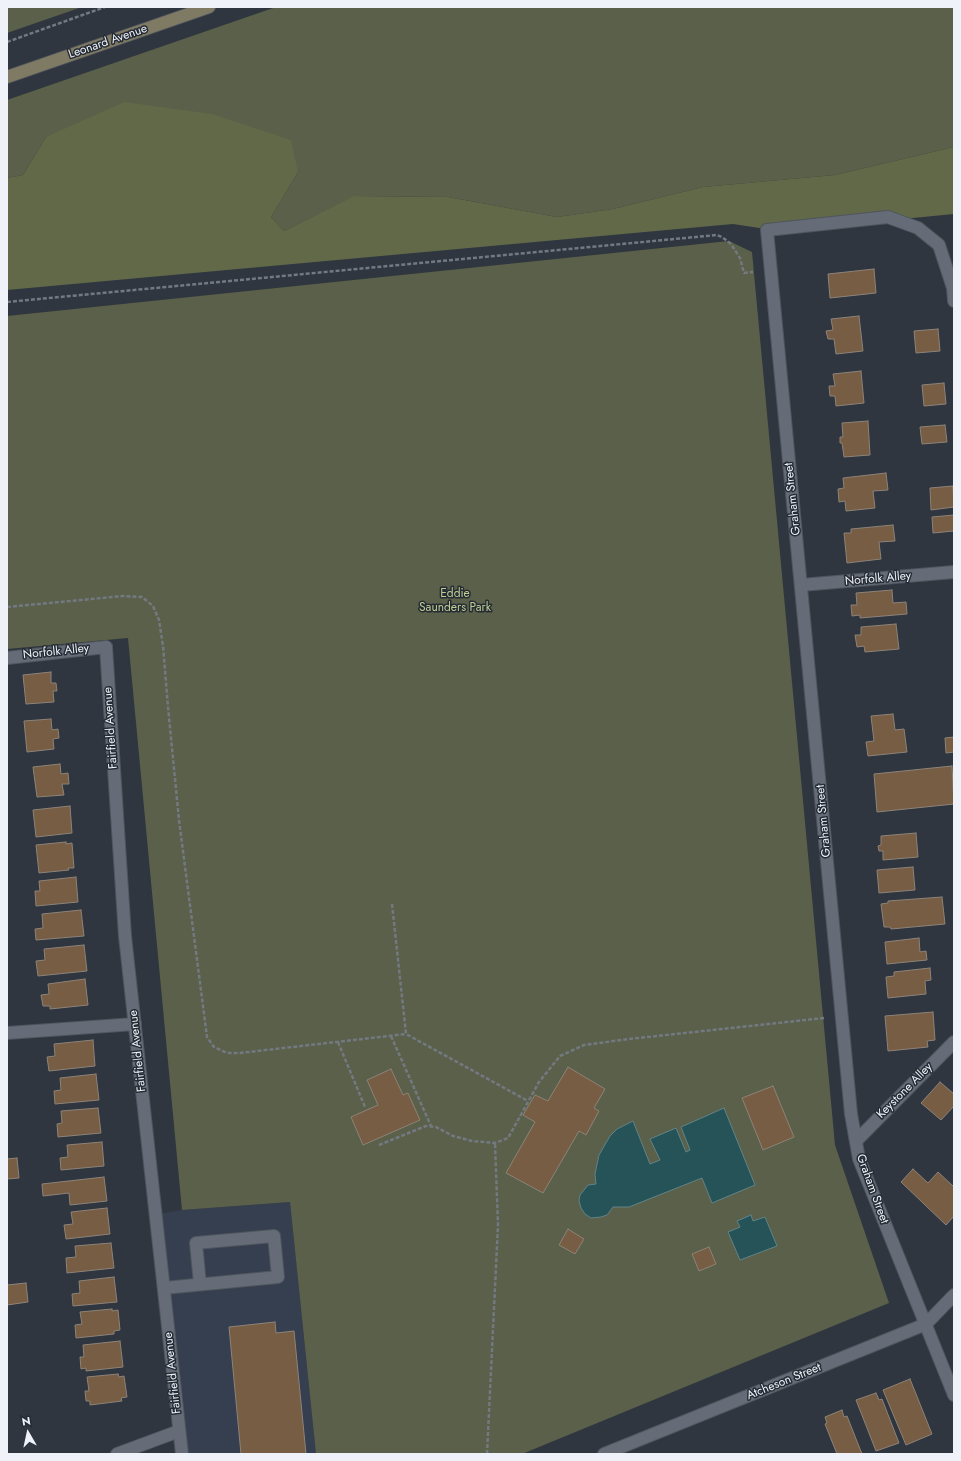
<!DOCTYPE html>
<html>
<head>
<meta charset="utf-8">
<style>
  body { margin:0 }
  #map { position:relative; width:961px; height:1461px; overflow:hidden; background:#2f363f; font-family:Jost,sans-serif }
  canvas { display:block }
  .frame { position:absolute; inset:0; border:8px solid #eff3f9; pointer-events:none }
  .north { position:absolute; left:8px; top:1413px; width:40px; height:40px; -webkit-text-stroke:3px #262c35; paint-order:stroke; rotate:351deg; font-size:11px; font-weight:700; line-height:16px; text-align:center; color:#eff3f9 }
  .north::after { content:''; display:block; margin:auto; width:14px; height:18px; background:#eff3f9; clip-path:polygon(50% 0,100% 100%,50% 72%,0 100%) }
</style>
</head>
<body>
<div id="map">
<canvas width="961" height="1461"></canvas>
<div class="frame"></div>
<div class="north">N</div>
</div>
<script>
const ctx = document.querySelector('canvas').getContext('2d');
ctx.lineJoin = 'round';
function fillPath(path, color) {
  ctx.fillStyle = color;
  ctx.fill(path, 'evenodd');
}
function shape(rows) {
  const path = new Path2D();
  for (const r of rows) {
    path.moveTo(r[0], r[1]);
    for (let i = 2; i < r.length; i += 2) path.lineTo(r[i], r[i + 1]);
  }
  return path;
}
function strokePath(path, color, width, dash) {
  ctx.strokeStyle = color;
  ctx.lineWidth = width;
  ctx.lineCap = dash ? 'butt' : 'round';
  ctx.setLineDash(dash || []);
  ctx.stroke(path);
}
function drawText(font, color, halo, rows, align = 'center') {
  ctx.font = font + ' Jost,sans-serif';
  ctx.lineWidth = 3;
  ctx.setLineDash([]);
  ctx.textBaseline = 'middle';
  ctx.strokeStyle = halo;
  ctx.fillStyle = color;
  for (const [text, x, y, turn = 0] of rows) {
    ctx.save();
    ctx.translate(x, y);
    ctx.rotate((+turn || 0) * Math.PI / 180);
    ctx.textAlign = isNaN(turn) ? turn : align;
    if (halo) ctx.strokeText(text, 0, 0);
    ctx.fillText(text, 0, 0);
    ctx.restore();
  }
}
fillPath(shape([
  [290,1202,316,1454,182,1454,158,1214,182,1210]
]), '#363f4f');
fillPath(shape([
  [7,7,82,7,7,33],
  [276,7,954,7,954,147,835,175,703,187,613,209,557,217,448,197,355,196,284,231,271,217,298,172,46,137,23,175,7,178,7,100],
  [729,241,752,252,835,1145,889,1303,522,1454,316,1454,290,1202,182,1210,128,638,7,649,7,316]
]), '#5a6049');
fillPath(shape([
  [124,102,212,114,291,140,298,172,271,217,284,231,354,196,448,197,557,217,613,209,703,187,835,175,954,147,954,214,779,231,733,224,7,290,7,178,23,175,46,137]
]), '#616948');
const water = shape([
  [724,1108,755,1185,712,1203,702,1178,629,1207,613,1207,607,1215,601,1217,591,1218,585,1214,581,1208,579,1201,580,1195,588,1185,596,1184,595,1174,599,1155,610,1136,617,1129,633,1121,650,1164,660,1160,650,1139,676,1128,686,1152,690,1150,681,1127,724,1108],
  [751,1215,753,1221,765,1217,777,1246,740,1260,728,1232,740,1227,737,1221,751,1215]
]);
fillPath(water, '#255357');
strokePath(water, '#628388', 1);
const building = shape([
  [874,269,876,293,830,298,828,274,874,269],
  [859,316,863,351,836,354,834,339,828,339,826,331,833,330,831,319,859,316],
  [938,329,940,351,916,353,914,331,938,329],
  [861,371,864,403,836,406,835,396,830,396,829,386,835,386,833,374,861,371],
  [944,383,946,404,924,406,922,385,944,383],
  [868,421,870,455,844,457,842,443,840,443,840,437,843,437,842,423,868,421],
  [945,425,947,442,922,444,920,427,945,425],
  [886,473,888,490,873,491,875,508,846,511,845,501,839,502,838,489,844,488,843,478,886,473],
  [953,486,954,507,931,510,930,488,953,486],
  [954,515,954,531,933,533,932,517,954,515],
  [893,525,895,541,879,542,881,559,847,563,844,533,851,533,851,529,893,525],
  [892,590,893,603,906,602,907,614,860,618,860,615,852,616,851,605,857,605,856,593,892,590],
  [896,624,899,649,865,652,864,646,857,647,855,635,861,635,861,627,896,624],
  [51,672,51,683,56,683,57,691,53,691,54,702,26,704,23,675,51,672],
  [893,714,895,730,904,729,907,752,868,756,866,742,874,741,871,716,893,714],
  [51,719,52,730,58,729,59,738,53,739,54,749,27,752,24,721,51,719],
  [954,737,954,752,946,753,945,738,954,737],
  [60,764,61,774,68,773,69,784,62,784,64,795,37,797,33,767,60,764],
  [952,766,954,804,877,812,874,774,952,766],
  [70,806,72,833,36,837,33,810,70,806],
  [916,833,918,857,883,860,883,851,879,851,878,846,881,845,881,836,916,833],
  [66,842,66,844,72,843,74,868,68,868,69,870,39,873,36,845,66,842],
  [913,867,915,890,879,893,877,870,913,867],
  [76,877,78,902,36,906,35,891,40,891,39,881,76,877],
  [942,897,945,924,891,929,890,927,884,927,881,904,888,903,888,901,942,897],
  [81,910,84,936,36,940,35,929,43,928,42,914,81,910],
  [919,938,920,952,926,951,927,960,887,964,885,942,919,938],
  [84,945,87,971,38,976,36,961,45,960,44,949,84,945],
  [930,968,931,980,925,981,926,994,888,998,886,977,894,976,894,972,930,968],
  [85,979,88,1005,50,1009,50,1006,43,1006,41,995,49,994,48,984,85,979],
  [933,1012,935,1040,927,1041,928,1047,888,1051,885,1016,933,1012],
  [93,1040,95,1066,49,1071,47,1057,55,1056,54,1044,93,1040],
  [568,1067,605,1089,594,1108,599,1111,586,1135,579,1131,543,1193,506,1173,535,1122,523,1115,535,1095,548,1101,568,1067],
  [391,1069,403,1095,408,1093,420,1120,363,1145,351,1117,378,1105,367,1080,391,1069],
  [96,1074,99,1100,55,1104,54,1091,61,1090,60,1078,96,1074],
  [940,1082,954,1094,954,1106,941,1120,921,1103,940,1082],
  [773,1086,794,1137,763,1150,742,1098,773,1086],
  [98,1108,101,1133,58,1137,57,1124,62,1123,61,1111,98,1108],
  [102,1142,104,1166,61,1170,60,1158,68,1157,67,1145,102,1142],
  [17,1158,19,1178,7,1179,7,1159,17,1158],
  [913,1169,928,1183,938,1172,954,1187,954,1216,946,1225,901,1182,913,1169],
  [104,1177,107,1201,70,1205,69,1193,43,1196,42,1184,104,1177],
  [107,1208,110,1234,66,1239,64,1225,73,1224,71,1212,107,1208],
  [568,1229,584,1239,575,1254,559,1245,568,1229],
  [111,1243,114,1268,67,1273,66,1258,76,1257,75,1246,111,1243],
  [709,1247,716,1264,699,1271,692,1254,709,1247],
  [114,1277,117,1302,73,1306,72,1294,80,1293,79,1281,114,1277],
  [26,1283,28,1302,7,1305,7,1285,26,1283],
  [112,1309,112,1311,118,1310,120,1330,114,1331,114,1334,76,1338,75,1325,82,1324,80,1312,112,1309],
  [275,1322,276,1333,294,1331,306,1454,241,1454,229,1327,275,1322],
  [120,1341,123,1367,86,1371,86,1368,81,1369,80,1357,84,1357,83,1345,120,1341],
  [118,1374,119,1377,124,1376,127,1397,121,1398,122,1401,90,1405,90,1401,86,1401,85,1391,89,1391,87,1377,118,1374],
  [910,1379,932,1434,906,1445,883,1390,910,1379],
  [876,1393,879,1400,882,1399,899,1443,876,1451,856,1400,876,1393],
  [842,1410,844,1417,847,1416,862,1454,837,1454,825,1424,827,1423,825,1417,842,1410]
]);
fillPath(building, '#765d43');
strokePath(building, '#8d8379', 1);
const lane = shape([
  [767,230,888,217,918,228,939,245,953,288,954,301],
  [801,585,954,572],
  [7,658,106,647],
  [7,1033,135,1024],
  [856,1141,954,1042],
  [164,1288,278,1277,274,1236,196,1243,200,1284],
  [117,1454,179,1431]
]);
const street = shape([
  [767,230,851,1114,859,1159,954,1395],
  [106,647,125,936,182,1454],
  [604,1454,926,1324,954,1295]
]);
const secondary = shape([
  [7,77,209,7]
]);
strokePath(lane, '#4f555d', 14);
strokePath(street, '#4f555d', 14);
strokePath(secondary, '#4f555d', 14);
strokePath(shape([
  [7,42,105,7],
  [7,302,717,235,722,237,731,244,740,258,744,273,753,272],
  [7,607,123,596,142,597,153,606,159,620,163,646,168,707,179,820,207,1037,214,1047,227,1053,240,1053,406,1034],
  [392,904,406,1034,528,1101],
  [391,1036,431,1126],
  [338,1042,365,1107],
  [379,1145,426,1126,436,1127,453,1136,472,1141,495,1143,508,1138,539,1082,560,1056,584,1045,629,1039,824,1018],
  [487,1454,498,1225,495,1143]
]), '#737981', 2.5, [4, 2]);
strokePath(lane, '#656c77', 12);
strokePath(street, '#656c77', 12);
strokePath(secondary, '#7f7a63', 12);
drawText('12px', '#eff3f9', '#262c35', [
  ["Leonard Avenue",108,42,-19],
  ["Graham Street",793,499,-96],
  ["Norfolk Alley",878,579,-5],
  ["Norfolk Alley",56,652,-6],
  ["Fairfield Avenue",111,728,-94],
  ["Graham Street",824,821,-95],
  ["Fairfield Avenue",138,1051,-96],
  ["Keystone Alley",905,1091,-45],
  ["Graham Street",872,1189,70],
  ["Fairfield Avenue",173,1373,-96],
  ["Atcheson Street",784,1382,-22]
]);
drawText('12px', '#becd91', '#262c35', [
  ["Eddie",455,594],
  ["Saunders Park",455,608]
]);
</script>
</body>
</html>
